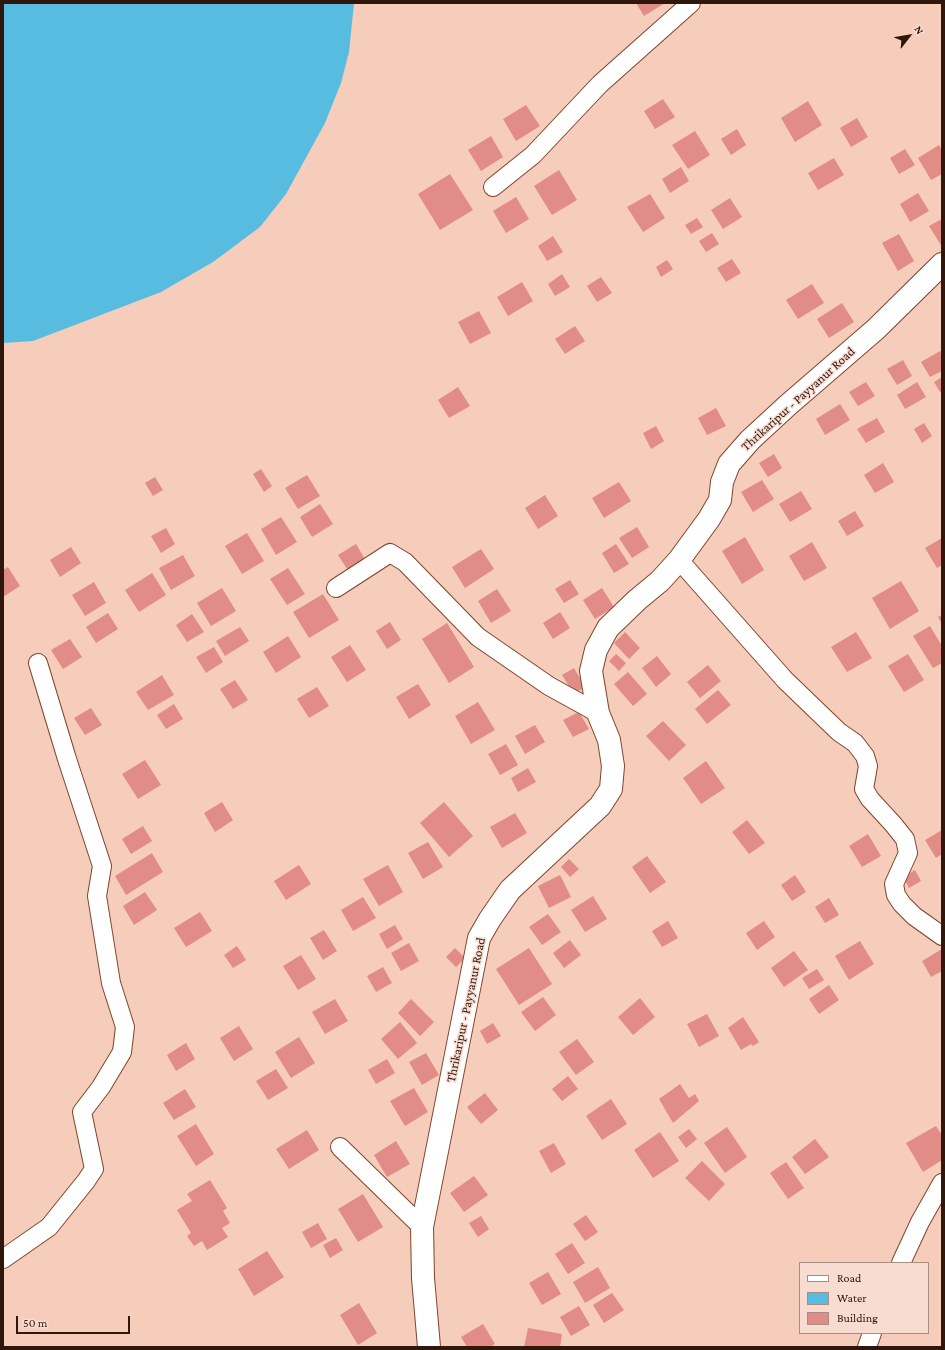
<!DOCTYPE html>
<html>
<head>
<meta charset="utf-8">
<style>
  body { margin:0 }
  #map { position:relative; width:945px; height:1350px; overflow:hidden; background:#f6ccba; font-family:"Crimson Pro",serif }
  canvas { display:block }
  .frame { position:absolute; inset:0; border:4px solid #30170c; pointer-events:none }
  .legend { position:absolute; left:799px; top:1262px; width:130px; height:72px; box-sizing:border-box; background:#f9dcd1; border:1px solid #a98d82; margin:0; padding:5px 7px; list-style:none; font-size:12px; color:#30170c }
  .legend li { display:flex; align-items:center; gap:8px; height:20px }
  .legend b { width:20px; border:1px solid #a98d82 }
  .north { position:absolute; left:889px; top:16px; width:40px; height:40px; -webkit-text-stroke:3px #f9dcd1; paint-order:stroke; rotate:59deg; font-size:11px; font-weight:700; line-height:16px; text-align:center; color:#30170c }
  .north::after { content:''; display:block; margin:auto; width:14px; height:18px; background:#30170c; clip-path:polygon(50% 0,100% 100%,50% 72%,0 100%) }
  .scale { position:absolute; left:16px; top:1316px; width:114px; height:18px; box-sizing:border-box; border:2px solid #30170c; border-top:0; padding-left:5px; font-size:12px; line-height:14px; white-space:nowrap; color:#30170c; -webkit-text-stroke:3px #f9dcd1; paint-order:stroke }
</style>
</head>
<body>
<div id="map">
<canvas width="945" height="1350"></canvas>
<div class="frame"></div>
<ul class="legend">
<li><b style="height:5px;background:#fff"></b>Road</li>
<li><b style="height:11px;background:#57bcdf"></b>Water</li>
<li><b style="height:11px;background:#e28c87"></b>Building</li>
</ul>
<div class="north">N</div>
<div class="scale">50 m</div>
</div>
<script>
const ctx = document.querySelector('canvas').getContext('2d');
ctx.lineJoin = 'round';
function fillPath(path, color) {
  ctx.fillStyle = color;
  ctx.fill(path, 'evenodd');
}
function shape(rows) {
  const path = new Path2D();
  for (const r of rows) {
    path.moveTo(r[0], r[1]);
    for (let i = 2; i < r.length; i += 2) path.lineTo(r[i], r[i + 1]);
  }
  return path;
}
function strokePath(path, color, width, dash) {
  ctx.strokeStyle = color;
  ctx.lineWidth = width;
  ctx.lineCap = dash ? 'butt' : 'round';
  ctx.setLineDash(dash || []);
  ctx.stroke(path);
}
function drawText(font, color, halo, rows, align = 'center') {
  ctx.font = font + ' "Crimson Pro",serif';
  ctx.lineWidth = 3;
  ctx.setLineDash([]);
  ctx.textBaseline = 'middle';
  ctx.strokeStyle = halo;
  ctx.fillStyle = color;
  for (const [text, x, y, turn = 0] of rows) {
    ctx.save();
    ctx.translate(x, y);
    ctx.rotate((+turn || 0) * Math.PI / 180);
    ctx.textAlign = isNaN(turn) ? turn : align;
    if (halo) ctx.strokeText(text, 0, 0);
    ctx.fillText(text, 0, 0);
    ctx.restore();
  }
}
fillPath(shape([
  [3,3,354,3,349,52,341,83,325,123,286,194,260,227,213,262,161,292,33,341,3,343]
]), '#57bcdf');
fillPath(shape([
  [636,3,665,3,644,16],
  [663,99,675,117,655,129,644,111],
  [808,101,822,125,795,142,781,118],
  [526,105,540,126,516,141,503,119],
  [857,118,868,137,851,147,840,128],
  [737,129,746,145,731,155,721,139],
  [695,131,710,155,688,169,672,145],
  [491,136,503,157,481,171,468,150],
  [939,145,942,150,942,174,931,180,918,158],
  [905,149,915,165,899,174,890,158],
  [834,158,844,175,818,190,808,173],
  [681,167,689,181,670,193,662,179],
  [559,170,577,200,552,215,534,186],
  [450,174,473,210,440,230,418,194],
  [918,193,929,211,910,222,900,204],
  [650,194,665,218,643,232,627,207],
  [516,197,529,219,506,233,493,211],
  [730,198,742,217,723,229,711,210],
  [697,218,703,227,691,234,685,225],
  [942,219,942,244,941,245,929,226],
  [712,233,719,244,706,252,699,241],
  [899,234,914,261,898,271,882,243],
  [553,236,563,252,547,261,538,246],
  [732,259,741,273,726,282,717,268],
  [667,260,673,269,661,277,656,267],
  [562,274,570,287,555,296,548,284],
  [601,277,612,293,597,302,587,286],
  [522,282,533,301,508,316,497,297],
  [812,284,824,303,798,319,786,300],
  [842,303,854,322,829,338,817,319],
  [479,311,491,333,470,344,458,322],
  [575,326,585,341,565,354,555,339],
  [940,351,942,355,942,371,930,377,921,362],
  [903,360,912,376,897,385,887,369],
  [942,377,942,391,940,392,934,382],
  [866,382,875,396,858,406,849,392],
  [917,382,926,397,905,409,897,395],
  [458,387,470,406,449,418,438,400],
  [840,404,850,420,825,435,816,419],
  [716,408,726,426,707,435,698,418],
  [877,418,885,432,866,443,857,429],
  [924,423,932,436,922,443,914,429],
  [656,426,664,441,651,449,643,433],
  [774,454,782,468,768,477,759,463],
  [883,463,894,482,875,493,864,475],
  [261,469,272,486,264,492,253,474],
  [307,475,320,496,298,509,285,488],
  [155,477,163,490,153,496,145,483],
  [762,480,774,499,753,512,741,492],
  [619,482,631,501,604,518,592,498],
  [801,491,812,509,790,522,779,504],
  [545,495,558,516,538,529,525,508],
  [320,504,333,524,312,537,300,517],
  [855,511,864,526,847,536,838,521],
  [281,517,297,542,276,555,261,529],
  [637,527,649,547,632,558,619,538],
  [166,528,175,544,161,553,151,536],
  [247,533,264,561,242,574,225,546],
  [745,537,764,570,742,584,722,551],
  [942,538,942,565,937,568,925,548],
  [812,542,827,568,804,581,789,556],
  [356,544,366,561,349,572,338,555],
  [616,544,629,564,614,573,602,553],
  [71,547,81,563,60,577,50,560],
  [481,549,494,569,465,588,452,567],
  [183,555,195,576,171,590,159,568],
  [8,567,20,586,3,597,3,570],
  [288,568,305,594,287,605,270,579],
  [152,573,166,595,139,612,125,590],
  [570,580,579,594,564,603,555,589],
  [901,581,919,611,890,629,872,598],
  [94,582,106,603,85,616,72,595],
  [222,588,236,611,211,626,197,603],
  [602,588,614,607,595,619,583,600],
  [497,589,511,611,491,623,478,601],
  [323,594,339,620,309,638,293,612],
  [560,612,570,628,553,639,543,623],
  [108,613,118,629,96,643,86,627],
  [192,614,204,632,187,642,176,625],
  [942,615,942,624,938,617],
  [390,622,401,640,387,649,376,631],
  [447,623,474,667,449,683,422,639],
  [930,626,942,646,942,663,933,668,913,636],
  [240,627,249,641,225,656,216,641],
  [625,632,640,648,629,659,614,643],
  [856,632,872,658,847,672,831,647],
  [288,636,301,657,276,673,263,652],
  [70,639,82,657,63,669,51,650],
  [350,645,366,670,347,682,331,657],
  [214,647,223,662,206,673,196,657],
  [616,654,626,663,619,671,609,661],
  [908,654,924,680,904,692,888,666],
  [657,656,671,674,656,687,642,668],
  [708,665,721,681,700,698,687,682],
  [574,668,585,687,574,694,562,675],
  [628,672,647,694,633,706,614,684],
  [162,675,174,695,148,710,136,692],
  [235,680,248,700,233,709,220,689],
  [418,684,431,705,409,719,396,697],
  [317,687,329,706,309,718,297,699],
  [718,690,731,705,707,724,695,709],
  [478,702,495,730,471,744,455,716],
  [174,704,183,719,166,729,157,715],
  [91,708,102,725,85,735,74,718],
  [579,712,589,729,573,737,563,720],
  [663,721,686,745,669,761,646,736],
  [535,725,545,742,525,754,515,736],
  [506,744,518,765,500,775,488,754],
  [145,760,161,785,138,799,122,774],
  [706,761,725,788,701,804,683,778],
  [528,768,536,782,518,792,511,778],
  [222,802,233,820,215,832,204,813],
  [444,802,473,836,449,857,420,823],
  [515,813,527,833,502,848,490,827],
  [747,820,765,843,749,854,732,832],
  [143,826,152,841,131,854,122,839],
  [942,830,942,854,936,858,925,840],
  [868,834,881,856,862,867,849,846],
  [428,842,443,867,423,879,408,853],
  [152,853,163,872,126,895,115,876],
  [647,856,666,882,650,893,632,867],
  [569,859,579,869,570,877,561,867],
  [299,865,311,884,286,900,274,881],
  [388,865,403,892,379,906,363,879],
  [915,870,921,881,909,888,903,877],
  [560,875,571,897,549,908,538,886],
  [795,875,806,892,792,901,781,885],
  [145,892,157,910,134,925,123,906],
  [593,896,607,919,585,932,571,910],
  [363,897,376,918,353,931,341,910],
  [829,898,839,915,825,923,815,907],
  [200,912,212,931,186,947,174,928],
  [548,914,561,932,542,945,529,927],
  [668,921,678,938,662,947,652,931],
  [764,921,775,937,757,950,746,933],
  [395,925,403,939,387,949,379,934],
  [324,930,337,951,323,960,310,938],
  [570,940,581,955,564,968,553,953],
  [860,941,874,964,849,980,835,956],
  [409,943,419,961,401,971,391,953],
  [237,946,246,960,233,968,224,955],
  [455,948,465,958,456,967,446,957],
  [529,948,552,984,519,1005,496,969],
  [942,949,942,971,931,977,922,961],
  [794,951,808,970,784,987,771,968],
  [301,955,316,979,298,990,283,966],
  [383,967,392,983,376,992,367,976],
  [817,969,824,980,809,989,802,978],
  [829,985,839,1000,819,1014,809,999],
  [543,997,556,1015,535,1031,521,1012],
  [640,998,655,1017,633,1035,618,1017],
  [335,999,348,1021,325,1034,312,1012],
  [411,999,434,1022,420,1036,398,1013],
  [707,1014,719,1036,699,1047,687,1024],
  [743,1017,759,1042,753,1046,751,1044,741,1050,728,1028],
  [400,1022,417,1043,398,1059,381,1039],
  [493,1023,501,1036,487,1044,480,1031],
  [239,1026,253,1049,234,1061,220,1038],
  [299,1037,315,1063,291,1078,275,1052],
  [577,1039,594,1062,576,1075,559,1052],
  [186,1043,195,1059,176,1071,167,1055],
  [426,1053,439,1075,422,1085,409,1062],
  [387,1059,395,1073,376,1084,368,1070],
  [276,1069,288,1088,268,1100,256,1081],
  [568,1076,578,1089,562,1101,552,1089],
  [680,1084,689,1098,695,1094,699,1101,673,1123,659,1099],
  [414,1088,428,1112,405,1126,390,1101],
  [185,1089,196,1107,174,1120,163,1103],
  [485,1093,498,1110,481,1124,467,1107],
  [611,1099,627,1124,602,1140,586,1116],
  [196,1124,214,1154,196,1166,177,1136],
  [936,1126,942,1135,942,1160,923,1172,906,1143],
  [727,1127,747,1157,725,1173,704,1143],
  [689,1129,697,1139,686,1148,678,1137],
  [307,1130,319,1150,289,1169,276,1149],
  [660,1132,679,1161,653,1178,634,1150],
  [815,1139,829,1157,805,1174,792,1157],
  [396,1141,410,1164,387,1177,374,1155],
  [554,1143,566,1164,551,1173,539,1151],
  [702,1161,725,1184,709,1201,685,1178],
  [786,1162,804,1188,788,1199,770,1173],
  [474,1176,488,1195,464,1212,450,1193],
  [210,1180,227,1208,223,1211,230,1223,222,1228,228,1237,207,1250,202,1241,194,1246,187,1236,191,1233,177,1210,192,1201,187,1194],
  [363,1194,383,1227,358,1242,338,1209],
  [586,1215,598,1232,585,1241,573,1224],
  [481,1216,489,1229,478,1237,469,1223],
  [318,1223,327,1239,311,1248,302,1232],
  [336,1238,343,1250,330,1258,323,1245],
  [572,1243,585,1263,568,1274,555,1254],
  [267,1251,284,1277,254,1296,238,1269],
  [598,1267,610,1288,585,1303,573,1282],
  [548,1272,561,1294,542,1305,529,1283],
  [612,1293,624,1310,604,1323,593,1305],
  [359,1303,377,1333,358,1345,340,1315],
  [579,1306,590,1325,571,1336,560,1317],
  [483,1324,495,1344,490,1347,467,1347,461,1337],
  [528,1328,562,1334,560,1347,524,1347]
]), '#e28c87');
const minor = shape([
  [493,187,533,155,600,84,691,3],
  [679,560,785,680,839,732,855,743,865,756,868,766,864,789,870,799,893,824,905,839,908,853,894,884,896,895,902,904,914,916,942,936],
  [336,588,390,553,405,562,478,637,549,686,598,713],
  [340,1147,422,1227],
  [3,1259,49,1227,86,1181,94,1169,82,1112,101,1087,122,1052,125,1027,111,983,97,896,102,866,67,759,38,663],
  [901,1263,920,1222,942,1183],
  [867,1347,872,1333]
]);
const secondary = shape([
  [429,1347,423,1278,422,1227,479,938,490,919,510,890,600,806,611,789,613,766,609,740,598,713,591,671,596,650,608,628,637,600,660,581,679,560,709,519,720,500,722,482,729,464,750,440,788,405,876,329,942,264]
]);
strokePath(minor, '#7f442b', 20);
strokePath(secondary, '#7f442b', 24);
strokePath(minor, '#fff', 18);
strokePath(secondary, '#fff', 22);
drawText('13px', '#30170c', '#f9dcd1', [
  ["Thrikaripur - Payyanur Road",798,399,-42],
  ["Thrikaripur - Payyanur Road",466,1010,-78]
]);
</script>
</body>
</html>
